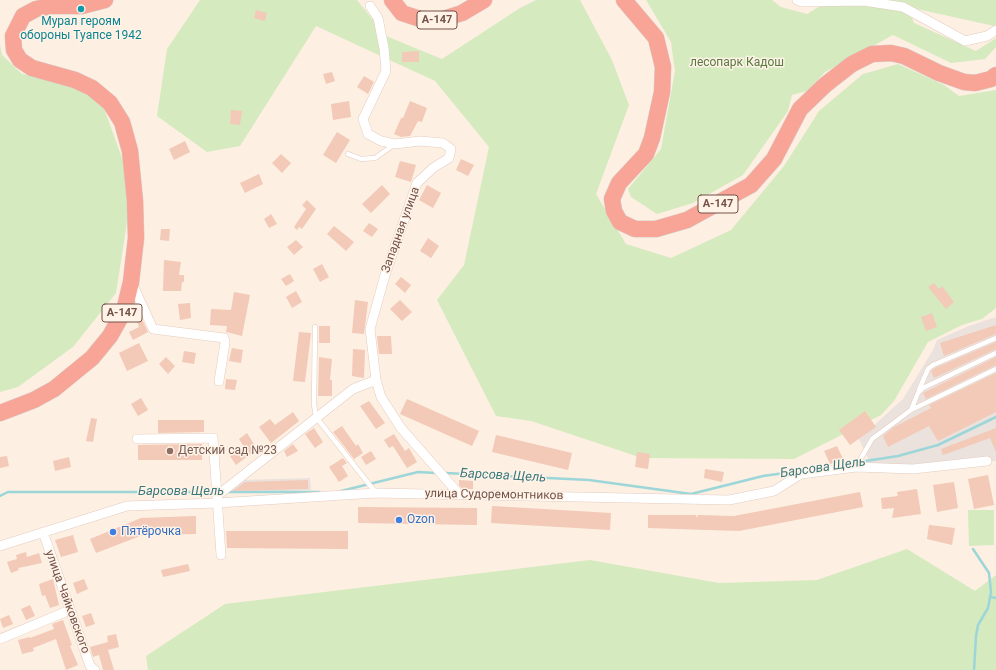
<!DOCTYPE html>
<html>
<head>
<meta charset="utf-8">
<style>
  body { margin:0 }
  canvas { display:block; background:#fdefe1 }
</style>
</head>
<body>
<canvas width="996" height="670"></canvas>
<script>
const ctx = document.querySelector('canvas').getContext('2d');
ctx.lineJoin = 'round';
function fillPath(path, color) {
  ctx.fillStyle = color;
  ctx.fill(path, 'evenodd');
}
function shape(rows) {
  const path = new Path2D();
  for (const r of rows) {
    path.moveTo(r[0], r[1]);
    for (let i = 2; i < r.length; i += 2) path.lineTo(r[i], r[i + 1]);
  }
  return path;
}
function strokePath(path, color, width, dash) {
  ctx.strokeStyle = color;
  ctx.lineWidth = width;
  ctx.lineCap = dash ? 'butt' : 'round';
  ctx.setLineDash(dash || []);
  ctx.stroke(path);
}
function drawText(font, color, halo, rows, align = 'center') {
  ctx.font = font + ' Roboto,sans-serif';
  ctx.lineWidth = 3;
  ctx.setLineDash([]);
  ctx.textBaseline = 'middle';
  ctx.strokeStyle = halo;
  ctx.fillStyle = color;
  for (const [text, x, y, turn = 0] of rows) {
    ctx.save();
    ctx.translate(x, y);
    ctx.rotate((+turn || 0) * Math.PI / 180);
    ctx.textAlign = isNaN(turn) ? turn : align;
    if (halo) ctx.strokeText(text, 0, 0);
    ctx.fillText(text, 0, 0);
    ctx.restore();
  }
}
fillPath(shape([
  [996,317,996,461,873,469,859,439,903,399,933,350,937,340,969,326],
  [310,478,311,490,232,493,232,485,243,480]
]), '#ebe2dd');
fillPath(shape([
  [200,0,357,0,386,36,442,59,520,8,536,0,580,0,612,60,629,105,596,194,626,244,671,258,731,230,784,166,819,111,863,74,898,64,944,85,959,96,996,90,996,308,982,319,962,325,928,342,894,401,881,415,794,459,642,458,531,421,496,416,437,300,464,265,489,147,435,81,316,26,240,146,207,152,157,116,167,49],
  [646,0,772,0,781,7,807,14,830,0,996,0,996,25,994,26,908,7,914,23,976,51,996,38,996,47,985,59,951,63,893,35,825,72,807,91,792,95,788,111,743,175,693,203,657,214,631,197,628,189,661,149,675,71,671,42],
  [0,45,2,55,22,74,62,80,101,100,126,169,128,216,116,293,73,347,18,387,0,392],
  [968,510,994,510,994,545,969,546],
  [907,549,975,591,996,575,996,670,148,670,146,656,225,604,590,560,719,583,817,580]
]), '#d6eac0');
strokePath(shape([
  [859,462,898,456,938,445,996,417],
  [445,473,589,480,691,494,763,476,799,471],
  [341,491,418,472,436,473],
  [226,492,319,492],
  [0,496,8,492,215,492],
  [973,549,989,573,991,592,988,608,978,625,976,636,974,670],
  [990,597,996,598]
]), '#9cd6d8', 2.5);
fillPath(shape([
  [256,10,267,13,265,21,254,18],
  [419,51,419,62,402,62,402,52],
  [332,72,335,81,326,84,323,74],
  [364,76,374,82,368,94,357,87],
  [349,101,351,117,333,120,331,104],
  [410,101,427,108,422,122,418,121,410,136,401,137,394,134,401,118,403,118],
  [231,110,242,111,240,125,230,124],
  [337,132,350,140,336,163,323,155],
  [185,141,190,152,174,160,169,149],
  [281,154,291,163,282,173,272,163],
  [461,159,474,165,468,176,456,170],
  [400,161,416,165,411,182,395,177],
  [259,174,263,184,245,193,240,183],
  [382,185,390,194,371,213,362,204],
  [427,185,441,193,433,208,419,200],
  [307,200,316,209,302,229,299,227,297,230,294,227,306,209,302,205],
  [271,214,277,224,269,228,264,219],
  [369,223,378,229,372,237,363,231],
  [334,226,354,242,346,251,327,234],
  [161,229,170,229,169,241,160,240],
  [428,238,439,246,431,258,420,251],
  [296,240,303,247,294,255,287,247],
  [164,260,181,262,179,275,184,275,184,282,182,282,181,291,163,291],
  [322,264,329,277,320,282,313,269],
  [290,274,294,281,286,286,281,279],
  [401,277,411,285,405,293,395,284],
  [934,283,939,289,942,286,954,302,946,309,928,287],
  [296,291,302,302,292,308,286,297],
  [234,292,250,295,242,336,226,332,227,326,210,325,211,309,231,310],
  [355,300,368,302,364,334,352,333],
  [400,300,412,312,402,321,390,309],
  [190,303,191,318,180,320,178,304],
  [139,313,148,332,133,340,129,332,139,327,135,315],
  [932,313,937,327,926,331,921,317],
  [996,325,996,334,944,356,940,343],
  [319,326,330,326,330,343,319,343],
  [299,332,311,333,305,382,293,381],
  [377,336,391,336,392,354,379,354],
  [996,342,996,349,934,378,931,371,935,368],
  [139,343,148,361,127,371,119,353],
  [232,348,243,350,241,363,229,361],
  [353,349,365,350,364,378,352,376],
  [184,351,196,353,194,364,182,362],
  [166,357,175,366,168,374,159,364],
  [319,357,332,359,330,380,332,380,332,396,318,396],
  [996,357,996,365,926,399,923,393,925,392],
  [996,373,996,412,938,441,929,426,888,447,883,436,894,427,931,408,929,405],
  [226,379,237,380,235,390,225,389],
  [141,398,148,410,138,416,131,404],
  [407,399,479,431,472,446,400,414],
  [369,401,385,423,376,429,360,406],
  [865,411,876,427,850,445,839,430],
  [293,412,299,421,271,443,259,427,270,419,275,425],
  [91,418,97,419,93,442,86,441],
  [158,420,204,420,204,432,158,433],
  [342,426,356,446,358,444,363,453,354,459,333,432],
  [314,428,323,442,315,448,305,434],
  [996,428,996,452,990,438,943,455,941,449],
  [247,433,257,449,236,465,230,456,244,447,239,439],
  [394,434,405,451,409,448,417,462,407,468,393,446,389,448,384,440],
  [496,435,572,453,568,470,492,452],
  [202,444,202,460,138,460,138,445],
  [293,444,298,451,287,457,284,451],
  [837,446,843,459,830,464,824,451],
  [371,451,376,459,366,465,361,457],
  [637,452,650,454,648,469,635,467],
  [7,456,9,466,0,468,0,457],
  [69,457,71,467,55,471,53,461],
  [343,458,347,463,342,466,348,476,339,482,329,467],
  [705,469,724,472,722,482,704,478],
  [988,475,994,505,974,509,968,479],
  [308,480,308,489,233,491,245,482],
  [459,480,473,481,473,489,462,489,459,485],
  [954,482,958,508,937,512,933,485],
  [917,489,921,514,892,518,894,508,882,509,881,498,898,496,897,492],
  [860,492,863,507,739,531,648,528,648,515,696,515,697,518,698,515,734,516],
  [492,506,611,513,610,530,491,523],
  [358,507,477,508,477,525,358,523],
  [196,516,196,534,143,535,96,553,90,539,141,518],
  [929,525,955,528,952,545,927,539],
  [226,531,348,531,348,549,227,548],
  [73,535,78,552,61,557,55,540],
  [26,552,27,557,39,553,42,563,18,568,19,570,11,573,7,562,17,559,16,555],
  [188,564,190,571,163,577,161,570],
  [53,579,59,605,50,608,45,595,42,596,39,584],
  [84,579,88,589,77,594,73,583],
  [30,605,35,616,26,620,21,609],
  [91,613,95,624,86,627,82,616],
  [9,615,13,624,3,628,0,619],
  [63,620,72,645,70,646,78,665,66,670,56,639,33,648,34,651,22,654,18,640,30,637,30,638,54,629,52,624],
  [116,634,119,647,108,650,114,670,103,670,99,655,93,657,90,647,108,642,107,636]
]), '#f3c9b8');
const lane = shape([
  [348,154,361,159,375,158,395,144],
  [315,327,314,404,316,417,376,493],
  [919,390,928,369,933,365,996,338],
  [911,410,918,393,923,388,996,353],
  [856,467,872,439,911,410,996,369]
]);
const street = shape([
  [797,0,802,2,864,1,903,7,965,41,987,36,996,30],
  [370,6,378,18,384,48,386,71,363,119,368,134,381,141,395,144,420,141,443,143,451,149,449,158,433,168,417,183,385,275,370,329,376,380,381,397,401,428,459,494],
  [132,283,153,329,224,338,225,343,219,381],
  [137,439,213,438,221,555],
  [218,495,353,389,376,380],
  [43,532,90,666,95,670],
  [0,546,127,506,217,503,376,493,729,500,774,491,801,474,856,467,913,469,987,461],
  [0,639,70,610]
]);
const highway = shape([
  [392,0,402,13,420,19,440,20,462,13,484,0],
  [624,0,656,38,663,67,662,92,652,138,646,154,619,183,612,199,614,211,620,222,635,229,656,229,687,220,751,185,774,159,800,109,825,85,852,64,872,54,891,53,904,56,939,73,964,82,975,83,991,79,996,75],
  [0,413,34,400,54,389,92,358,110,336,124,311,131,282,136,238,135,201,130,151,122,122,110,103,92,88,75,80,32,68,20,60,14,50,13,36,23,16,36,9,52,6,82,6,105,0]
]);
strokePath(lane, '#e3ccc0', 5.5);
strokePath(street, '#e3ccc0', 10);
strokePath(highway, '#d8cfcc', 17);
strokePath(lane, '#fff', 4.5);
strokePath(street, '#fff', 9);
strokePath(highway, '#f8a496', 16);
for (const [x, y, r, color] of [
  [81,9,4,"#0f9aa8"],
  [170,451,4,"#8d6e63"],
  [399,520,4,"#3f7fe0"],
  [113,532,4,"#3f7fe0"]
]) {
  const dot = new Path2D();
  dot.arc(x, y, r, 0, 2 * Math.PI);
  ctx.fillStyle = color;
  ctx.fill(dot);
  strokePath(dot, '#fff3e8', 1.5);
}
for (const [x, y, w] of [
  [437,20,40],
  [718,204,40],
  [122,313,40]
]) {
  const box = new Path2D();
  box.roundRect(x - w / 2, y - 9, w, 18, 3);
  ctx.fillStyle = '#fff3e8';
  ctx.fill(box);
  strokePath(box, '#745248', 1);
}
drawText('bold 11px', '#745248', null, [
  ["А-147",437,20],
  ["А-147",718,204],
  ["А-147",122,313]
]);
drawText('12px', '#0d838f', '#fff3e8', [
  ["Мурал героям",81,22],
  ["обороны Туапсе 1942",81,36]
]);
drawText('12px', '#587a40', '#fff3e8', [
  ["лесопарк Кадош",737,63]
]);
drawText('12px', '#745248', '#fff3e8', [
  ["Западная улица",401,230,-70],
  ["улица Судоремонтников",494,495,1],
  ["улица Чайковского",67,602,70]
]);
drawText('12px', '#785e54', '#fff3e8', [
  ["Детский сад №23",178,451]
], 'left');
drawText('12px', '#366cbe', '#fff3e8', [
  ["Ozon",407,520],
  ["Пятёрочка",121,532]
], 'left');
drawText('italic 13px', '#3b787b', '#fff3e8', [
  ["Барсова Щель",823,468,-8],
  ["Барсова Щель",503,476,3],
  ["Барсова Щель",181,492]
]);
</script>
</body>
</html>
